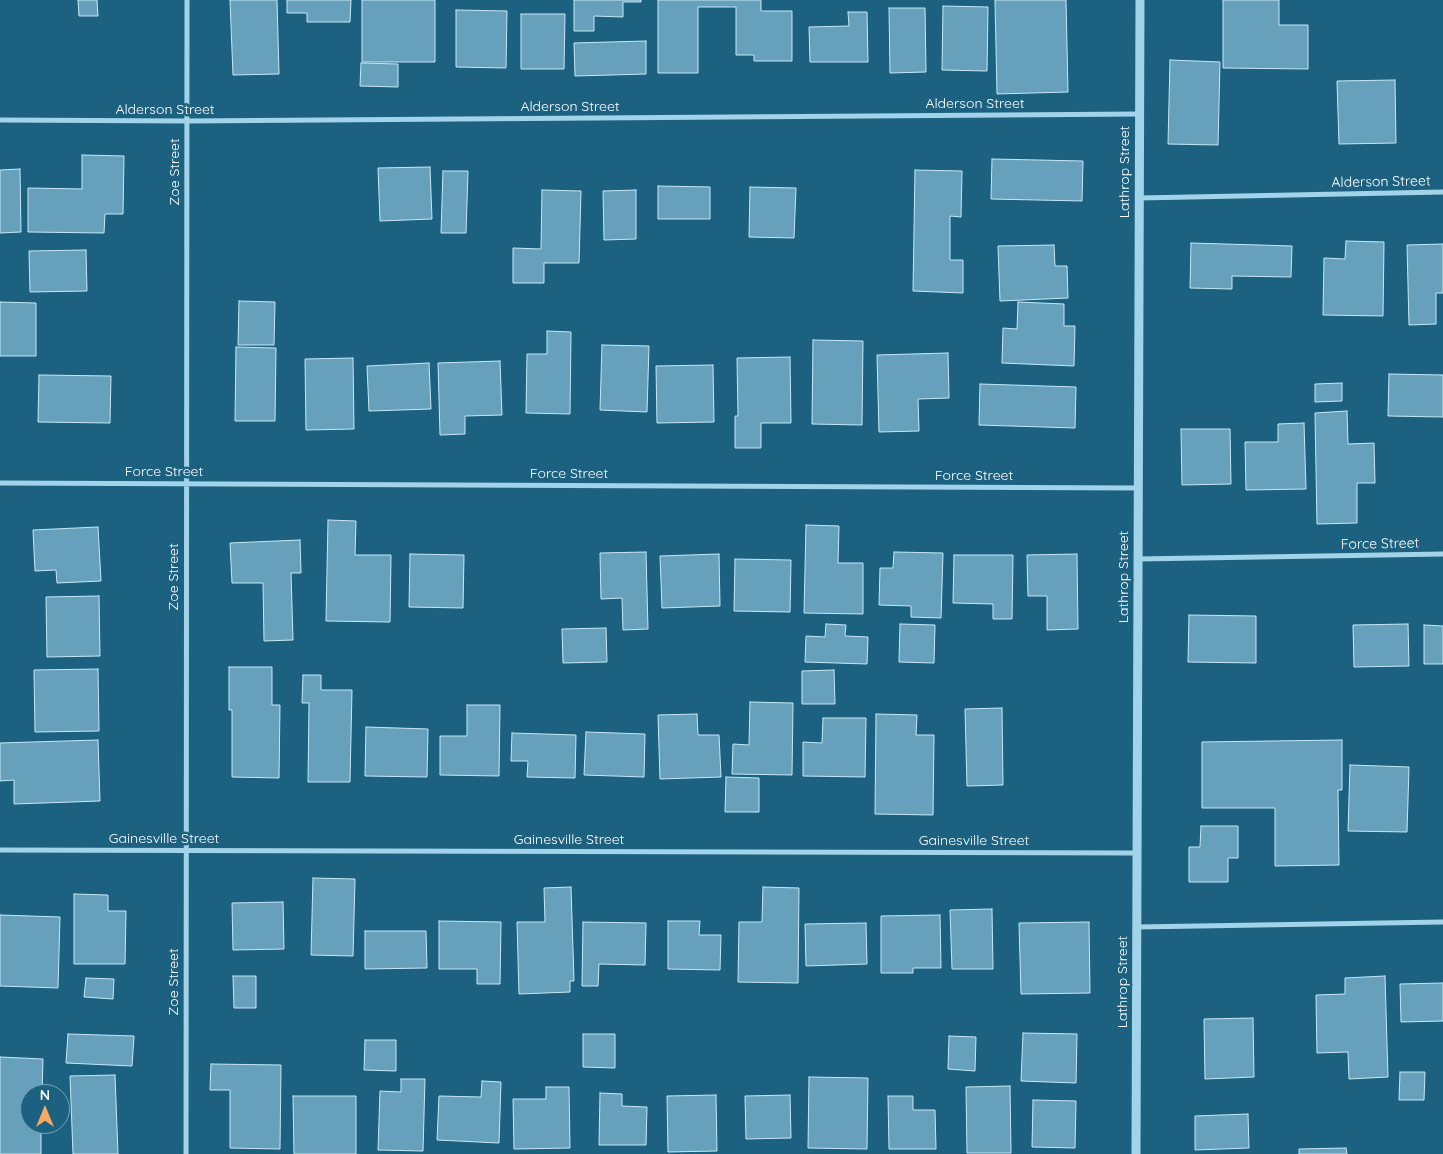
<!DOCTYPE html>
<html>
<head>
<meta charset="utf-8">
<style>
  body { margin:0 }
  #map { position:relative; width:1443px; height:1154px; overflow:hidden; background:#1d6181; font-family:Quicksand,sans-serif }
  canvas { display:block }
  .north { position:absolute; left:20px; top:1084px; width:50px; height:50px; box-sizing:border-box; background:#1d6181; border:1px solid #77a0b3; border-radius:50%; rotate:0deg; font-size:14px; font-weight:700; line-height:20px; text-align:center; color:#fff }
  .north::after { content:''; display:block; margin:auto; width:18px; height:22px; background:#f9a85f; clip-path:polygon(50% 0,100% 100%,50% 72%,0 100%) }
</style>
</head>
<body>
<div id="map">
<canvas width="1443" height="1154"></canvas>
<div class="north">N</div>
</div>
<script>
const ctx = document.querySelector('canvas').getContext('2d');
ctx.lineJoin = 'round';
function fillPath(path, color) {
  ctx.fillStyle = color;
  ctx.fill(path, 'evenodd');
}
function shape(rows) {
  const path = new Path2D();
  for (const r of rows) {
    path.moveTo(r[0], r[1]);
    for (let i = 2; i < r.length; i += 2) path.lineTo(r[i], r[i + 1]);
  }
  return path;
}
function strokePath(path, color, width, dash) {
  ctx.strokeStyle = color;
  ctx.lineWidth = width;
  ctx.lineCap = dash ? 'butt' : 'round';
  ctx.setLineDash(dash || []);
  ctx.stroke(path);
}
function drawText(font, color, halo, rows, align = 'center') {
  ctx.font = font + ' Quicksand,sans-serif';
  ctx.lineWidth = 5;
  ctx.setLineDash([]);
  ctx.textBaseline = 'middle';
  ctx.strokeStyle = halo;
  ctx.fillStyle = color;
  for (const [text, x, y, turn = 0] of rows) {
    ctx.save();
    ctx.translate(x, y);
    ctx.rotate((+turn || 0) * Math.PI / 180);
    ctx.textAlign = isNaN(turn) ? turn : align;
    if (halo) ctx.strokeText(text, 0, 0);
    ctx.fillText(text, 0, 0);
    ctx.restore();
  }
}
const building = shape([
  [78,0,97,0,98,16,79,16,78,0],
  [230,0,277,0,279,74,233,75,230,0],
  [287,0,351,0,350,22,307,22,307,13,287,13,287,0],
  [362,0,435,0,435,62,362,62,362,0],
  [574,0,641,0,641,2,623,2,623,17,594,16,594,31,574,31,574,0],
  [658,0,761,0,761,11,792,11,792,61,754,61,754,55,736,55,736,7,698,7,698,73,658,73,658,0],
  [995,0,1066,0,1068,92,997,94,995,0],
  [1223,0,1279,0,1279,25,1308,25,1308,69,1223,68,1223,0],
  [943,6,988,7,987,71,942,70,943,6],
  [889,8,925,8,926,72,890,73,889,8],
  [456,10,507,11,506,68,456,67,456,10],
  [848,12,867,12,868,62,810,62,809,27,849,26,848,12],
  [521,14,565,14,564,69,521,69,521,14],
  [646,41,646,74,575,76,574,43,646,41],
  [1170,60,1220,62,1218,145,1168,144,1170,60],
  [361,63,398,64,398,87,360,86,361,63],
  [1395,80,1396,143,1339,144,1337,81,1395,80],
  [82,155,124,156,123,214,105,214,104,233,28,232,28,188,82,189,82,155],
  [992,159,1083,161,1082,201,991,199,992,159],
  [430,167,432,219,380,221,378,168,430,167],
  [20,169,21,232,0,233,0,170,20,169],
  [915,170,962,171,961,217,950,216,950,260,963,260,963,293,913,291,915,170],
  [443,171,468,171,466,233,441,233,443,171],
  [658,186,710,187,710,219,658,219,658,186],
  [750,187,796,188,794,238,749,237,750,187],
  [542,190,581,191,579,263,544,263,544,283,513,283,513,248,541,249,542,190],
  [636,190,636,239,604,240,603,191,636,190],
  [1346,241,1384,242,1383,316,1323,315,1324,258,1345,259,1346,241],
  [1191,243,1292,246,1291,277,1232,276,1232,289,1190,288,1191,243],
  [1443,244,1443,293,1436,293,1436,324,1409,325,1407,245,1443,244],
  [1054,245,1055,266,1067,266,1068,298,1000,301,998,246,1054,245],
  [86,250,87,291,30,292,29,251,86,250],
  [239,301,275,302,274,345,238,345,239,301],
  [0,302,36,303,36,356,0,356,0,302],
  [1018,302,1064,304,1064,326,1075,326,1074,366,1002,363,1003,328,1017,329,1018,302],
  [547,331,571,332,570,414,526,413,527,354,547,354,547,331],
  [813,340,863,341,862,425,812,424,813,340],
  [602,345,649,346,647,412,600,410,602,345],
  [236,347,276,348,275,421,235,421,236,347],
  [948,353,949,398,918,399,919,431,879,432,877,355,948,353],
  [790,357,791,423,761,423,761,448,735,448,735,416,738,416,737,358,790,357],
  [353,358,354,429,306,430,305,359,353,358],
  [500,361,502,415,465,416,465,434,440,435,438,363,500,361],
  [429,363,431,409,369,411,367,366,429,363],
  [713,365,714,422,657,423,656,366,713,365],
  [1389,374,1443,375,1443,417,1388,416,1389,374],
  [39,375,111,376,110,423,38,422,39,375],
  [1342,383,1342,401,1315,402,1315,384,1342,383],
  [980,384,1076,387,1075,428,979,425,980,384],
  [1347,411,1348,444,1374,443,1375,483,1357,483,1357,523,1317,524,1315,413,1347,411],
  [1304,423,1306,489,1246,490,1245,442,1278,442,1278,424,1304,423],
  [1181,429,1230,429,1231,484,1182,485,1181,429],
  [328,520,356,521,355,555,391,555,390,622,326,621,328,520],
  [806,525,839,526,838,563,863,563,863,614,804,613,806,525],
  [98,527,101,581,57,583,56,570,35,571,33,530,98,527],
  [300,540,301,573,291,573,293,640,264,641,263,583,232,583,230,543,300,540],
  [646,552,648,629,623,630,622,598,601,599,600,553,646,552],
  [894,552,943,553,941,618,911,617,911,606,879,605,880,568,893,568,894,552],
  [410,554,464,555,463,608,409,607,410,554],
  [719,554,720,606,662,608,660,556,719,554],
  [1077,554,1078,629,1047,630,1047,596,1028,596,1027,555,1077,554],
  [954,555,1013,555,1012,619,993,619,993,604,953,603,954,555],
  [735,559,791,560,790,612,734,611,735,559],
  [99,596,100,656,47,657,46,597,99,596],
  [1189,615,1256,616,1256,663,1188,662,1189,615],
  [826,624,846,625,845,636,868,637,867,664,805,662,806,636,825,637,826,624],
  [900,624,935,625,934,663,899,662,900,624],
  [1408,624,1409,666,1354,667,1353,625,1408,624],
  [1424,625,1443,626,1443,664,1424,664,1424,625],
  [606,628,607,662,563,663,562,629,606,628],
  [229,667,272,667,272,705,280,705,279,778,232,777,232,710,229,710,229,667],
  [98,669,99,731,35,732,34,670,98,669],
  [834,670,835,704,802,704,802,671,834,670],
  [303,675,321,675,321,690,352,690,350,782,308,782,309,703,302,703,303,675],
  [750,702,793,703,792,775,732,774,733,744,749,745,750,702],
  [467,705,500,705,499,776,440,775,440,736,467,736,467,705],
  [1002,708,1003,785,967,786,965,709,1002,708],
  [697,714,698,735,719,735,721,777,660,779,658,715,697,714],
  [876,714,917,715,916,735,934,735,933,815,875,814,876,714],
  [823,718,866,718,865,777,803,776,803,742,822,743,823,718],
  [366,727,428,729,427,777,365,776,366,727],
  [586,732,645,734,644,777,584,775,586,732],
  [512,733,576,735,575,778,527,777,528,761,511,761,512,733],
  [98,740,100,801,14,804,14,780,0,781,0,743,98,740],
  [1342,740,1342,790,1338,790,1339,865,1275,866,1275,808,1202,808,1202,742,1342,740],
  [1350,765,1409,767,1407,832,1348,831,1350,765],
  [726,777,759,778,759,812,725,812,726,777],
  [1201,826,1238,826,1238,858,1228,858,1228,882,1189,882,1189,847,1200,847,1201,826],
  [313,878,355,879,353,956,311,955,313,878],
  [571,887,574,981,570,981,570,992,519,994,517,922,545,922,544,888,571,887],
  [763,887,799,888,798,983,738,982,739,922,762,922,763,887],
  [74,894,108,895,108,911,126,911,125,964,74,964,74,894],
  [283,902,284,949,233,950,232,903,283,902],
  [992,909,993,969,952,969,950,910,992,909],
  [0,915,60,917,58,988,0,986,0,915],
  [940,915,941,968,913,968,913,973,881,973,881,916,940,915],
  [439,921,501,922,500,984,477,984,477,969,439,969,439,921],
  [668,921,700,921,699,935,721,935,720,970,668,969,668,921],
  [583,922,646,923,645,965,599,964,598,986,582,986,583,922],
  [1089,922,1090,993,1021,994,1019,923,1089,922],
  [866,923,867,964,806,966,805,924,866,923],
  [365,931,426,931,427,968,365,969,365,931],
  [233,976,256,976,256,1008,234,1008,233,976],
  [1385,976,1388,1077,1349,1079,1348,1052,1317,1053,1316,995,1345,994,1345,978,1385,976],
  [86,978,114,979,113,999,84,997,86,978],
  [1443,983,1443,1021,1401,1022,1400,984,1443,983],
  [1253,1018,1254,1077,1205,1079,1204,1019,1253,1018],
  [1023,1033,1077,1034,1076,1083,1021,1081,1023,1033],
  [68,1034,134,1036,132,1066,66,1063,68,1034],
  [583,1034,615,1034,615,1068,583,1067,583,1034],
  [949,1036,976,1037,975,1071,948,1069,949,1036],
  [365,1040,396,1040,396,1071,364,1070,365,1040],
  [0,1057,43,1059,42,1094,30,1094,30,1124,41,1124,41,1154,0,1154,0,1057],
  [211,1064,281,1065,280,1149,230,1148,230,1090,210,1090,211,1064],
  [1400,1072,1425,1072,1424,1100,1399,1100,1400,1072],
  [115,1075,118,1154,73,1154,70,1076,115,1075],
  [809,1077,868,1078,867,1149,808,1148,809,1077],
  [401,1079,425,1079,423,1151,378,1150,380,1091,401,1092,401,1079],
  [482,1081,501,1082,499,1143,437,1140,439,1096,481,1097,482,1081],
  [1010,1086,1011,1153,967,1153,966,1087,1010,1086],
  [546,1087,569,1087,570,1148,514,1149,513,1099,546,1099,546,1087],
  [600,1093,622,1094,622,1106,647,1107,646,1145,599,1145,600,1093],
  [716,1095,717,1151,668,1152,667,1096,716,1095],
  [790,1095,791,1138,746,1139,745,1096,790,1095],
  [293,1096,356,1096,356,1154,294,1154,293,1096],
  [888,1096,913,1096,913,1110,935,1110,936,1149,889,1149,888,1096],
  [1033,1100,1076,1101,1075,1148,1032,1147,1033,1100],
  [1248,1114,1249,1148,1195,1150,1195,1116,1248,1114],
  [1346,1148,1347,1154,1299,1154,1299,1149,1346,1148]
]);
fillPath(building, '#67a0ba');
strokePath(building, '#c6e8f7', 1);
strokePath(shape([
  [0,120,187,121,1139,114],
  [1139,198,1443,192],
  [0,483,1138,488],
  [1138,559,1443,554],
  [0,850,1137,853],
  [1137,927,1443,922],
  [186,1154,187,0]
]), '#a1d3e9', 5);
strokePath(shape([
  [1136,1154,1140,0]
]), '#a1d3e9', 9);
drawText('14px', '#fff', '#1d6181', [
  ["Alderson Street",975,104],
  ["Alderson Street",570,107],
  ["Alderson Street",165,110],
  ["Zoe Street",175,172,-90],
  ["Lathrop Street",1125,172,-90],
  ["Alderson Street",1381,182,-1],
  ["Force Street",164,472],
  ["Force Street",569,474],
  ["Force Street",974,476],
  ["Force Street",1380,544,-1],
  ["Zoe Street",174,577,-90],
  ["Lathrop Street",1124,577,-90],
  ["Gainesville Street",164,839],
  ["Gainesville Street",569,840],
  ["Gainesville Street",974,841],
  ["Zoe Street",174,982,-90],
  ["Lathrop Street",1123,982,-90]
]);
</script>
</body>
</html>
